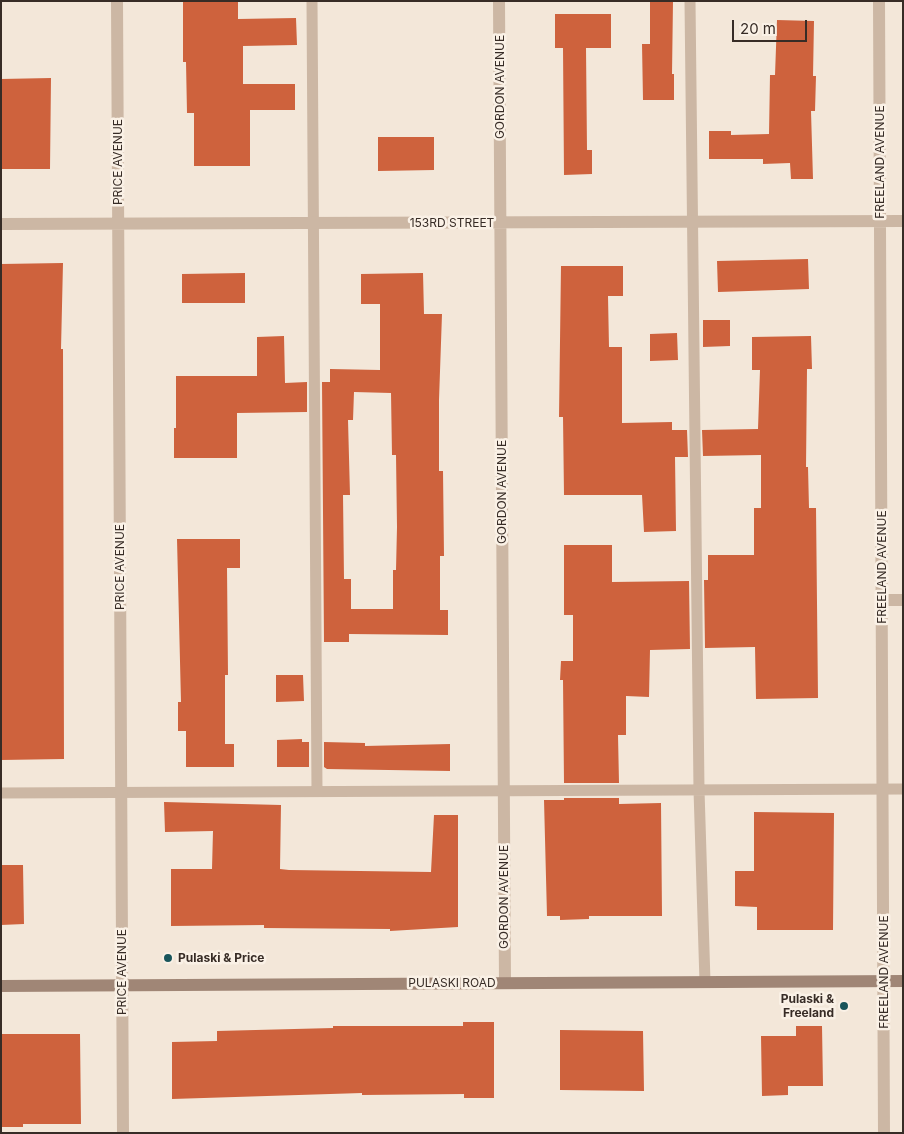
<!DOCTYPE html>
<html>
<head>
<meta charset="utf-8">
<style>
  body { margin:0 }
  #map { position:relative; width:904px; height:1134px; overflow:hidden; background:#f3e7d9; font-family:Inter,sans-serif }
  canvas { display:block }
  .frame { position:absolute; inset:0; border:2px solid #372c26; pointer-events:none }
  .scale { position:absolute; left:732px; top:20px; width:75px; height:22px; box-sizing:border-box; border:2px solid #372c26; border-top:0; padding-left:6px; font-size:15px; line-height:18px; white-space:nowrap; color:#372c26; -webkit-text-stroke:4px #faf1e6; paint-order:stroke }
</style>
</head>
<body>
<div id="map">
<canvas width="904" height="1134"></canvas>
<div class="frame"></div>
<div class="scale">20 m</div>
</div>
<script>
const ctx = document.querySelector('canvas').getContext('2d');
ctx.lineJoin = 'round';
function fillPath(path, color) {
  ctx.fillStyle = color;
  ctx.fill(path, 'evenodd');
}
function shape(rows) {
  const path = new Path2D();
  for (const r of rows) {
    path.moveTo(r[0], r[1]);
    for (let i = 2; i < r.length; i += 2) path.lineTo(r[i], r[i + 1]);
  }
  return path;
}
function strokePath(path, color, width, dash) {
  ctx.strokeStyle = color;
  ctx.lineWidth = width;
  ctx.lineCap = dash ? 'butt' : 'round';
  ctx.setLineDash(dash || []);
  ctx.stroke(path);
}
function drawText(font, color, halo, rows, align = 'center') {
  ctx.font = font + ' Inter,sans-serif';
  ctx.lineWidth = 5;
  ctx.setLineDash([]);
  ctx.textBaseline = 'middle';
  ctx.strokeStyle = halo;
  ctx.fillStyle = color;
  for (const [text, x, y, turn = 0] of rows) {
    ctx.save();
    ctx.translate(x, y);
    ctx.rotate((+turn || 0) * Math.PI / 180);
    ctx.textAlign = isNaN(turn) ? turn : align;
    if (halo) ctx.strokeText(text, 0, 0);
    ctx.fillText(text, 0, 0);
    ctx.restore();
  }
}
fillPath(shape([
  [183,1,238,1,238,19,296,18,297,45,243,46,243,84,295,84,295,110,250,110,250,166,194,166,194,113,187,113,186,62,183,62],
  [650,1,673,1,672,74,674,74,674,100,643,100,642,44,650,44],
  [555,14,611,14,611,48,586,48,587,150,592,150,592,174,564,175,563,48,555,48],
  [777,20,814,21,813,76,816,76,815,111,811,111,813,179,791,179,790,163,763,164,763,159,709,159,709,131,731,131,731,135,769,134,770,75,775,75],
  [51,78,50,169,1,169,1,79],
  [378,137,434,137,434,170,378,171],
  [808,259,809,289,718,292,717,261],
  [63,263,61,349,63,349,64,759,1,760,1,264],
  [561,266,623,266,623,296,608,296,609,347,622,347,622,423,672,422,672,430,687,430,688,457,675,457,676,531,644,532,642,495,564,495,563,417,559,417],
  [245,273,245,303,182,303,182,274],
  [423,273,424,314,442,314,439,400,439,471,443,471,444,556,440,556,440,610,448,610,448,635,349,634,349,642,324,642,322,382,330,382,330,369,380,370,380,304,361,304,361,274],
  [354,392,391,393,392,455,396,455,397,527,396,570,393,570,393,609,351,609,351,579,344,579,343,495,350,495,348,420,353,420],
  [703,320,730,320,730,346,703,347],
  [677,333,678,360,650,361,650,334],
  [284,336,285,383,307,382,307,412,237,413,237,458,174,458,174,428,176,428,176,376,257,376,257,337],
  [811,336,812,369,807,369,806,467,808,467,809,508,816,508,818,698,756,699,755,647,705,648,704,580,708,580,708,555,754,555,754,508,761,508,761,455,703,456,702,430,758,429,760,370,752,370,752,337],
  [177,539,240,539,240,568,227,568,228,675,225,675,225,744,234,744,234,767,186,767,186,731,178,731,178,702,181,702],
  [564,545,612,545,612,582,689,581,690,649,650,650,649,697,626,696,626,735,618,735,619,783,564,783,563,680,560,680,561,661,573,661,573,615,564,615],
  [276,675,303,675,304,701,276,702],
  [302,739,302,742,309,742,309,767,277,767,277,740],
  [324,742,365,743,365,746,450,744,450,771,327,769,324,767],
  [564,798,619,798,619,804,661,803,662,916,589,916,589,919,560,920,560,916,547,916,544,800,564,800],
  [164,802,281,805,280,869,289,870,431,872,434,815,458,815,458,927,390,931,390,929,264,928,264,925,171,926,171,869,212,869,213,831,165,832],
  [754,812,834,813,833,930,757,930,757,907,735,906,735,871,754,871],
  [1,865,23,865,24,924,1,925],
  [463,1022,494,1022,494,1098,464,1098,464,1094,362,1095,362,1093,172,1099,172,1042,217,1041,217,1031,333,1028,333,1026,463,1026],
  [796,1026,822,1026,823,1086,788,1086,788,1095,762,1096,761,1036,796,1036],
  [560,1030,643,1031,644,1091,560,1090],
  [1,1034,80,1034,81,1124,23,1124,23,1127,1,1127]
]), '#ce623d');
strokePath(shape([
  [312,1,317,791],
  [690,1,699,790,705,982],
  [1,793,903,789]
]), '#ccb7a4', 11);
strokePath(shape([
  [117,1,123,1133],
  [499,1,505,983],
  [879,1,884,1133],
  [1,224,903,221],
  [882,600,903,600]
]), '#ccb7a4', 12);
strokePath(shape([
  [1,986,903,981]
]), '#a08676', 12);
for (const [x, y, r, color] of [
  [168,958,5,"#19555b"],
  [844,1006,5,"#19555b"]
]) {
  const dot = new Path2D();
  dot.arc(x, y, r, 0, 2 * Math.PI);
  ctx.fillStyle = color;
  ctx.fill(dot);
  strokePath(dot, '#faf1e6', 2);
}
drawText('12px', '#372c26', '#faf1e6', [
  ["GORDON AVENUE",500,87,-90],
  ["PRICE AVENUE",118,162,-90],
  ["FREELAND AVENUE",880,162,-90],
  ["153RD STREET",452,223],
  ["GORDON AVENUE",502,492,-90],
  ["PRICE AVENUE",120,567,-90],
  ["FREELAND AVENUE",882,567,-90],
  ["GORDON AVENUE",504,897,-90],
  ["PRICE AVENUE",122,972,-90],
  ["FREELAND AVENUE",884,972,-90],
  ["PULASKI ROAD",452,983]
]);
drawText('bold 12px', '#372c26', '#faf1e6', [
  ["Pulaski & Price",178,958],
  ["Pulaski &",834,999,"right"],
  ["Freeland",834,1013,"right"]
], 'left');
</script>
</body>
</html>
